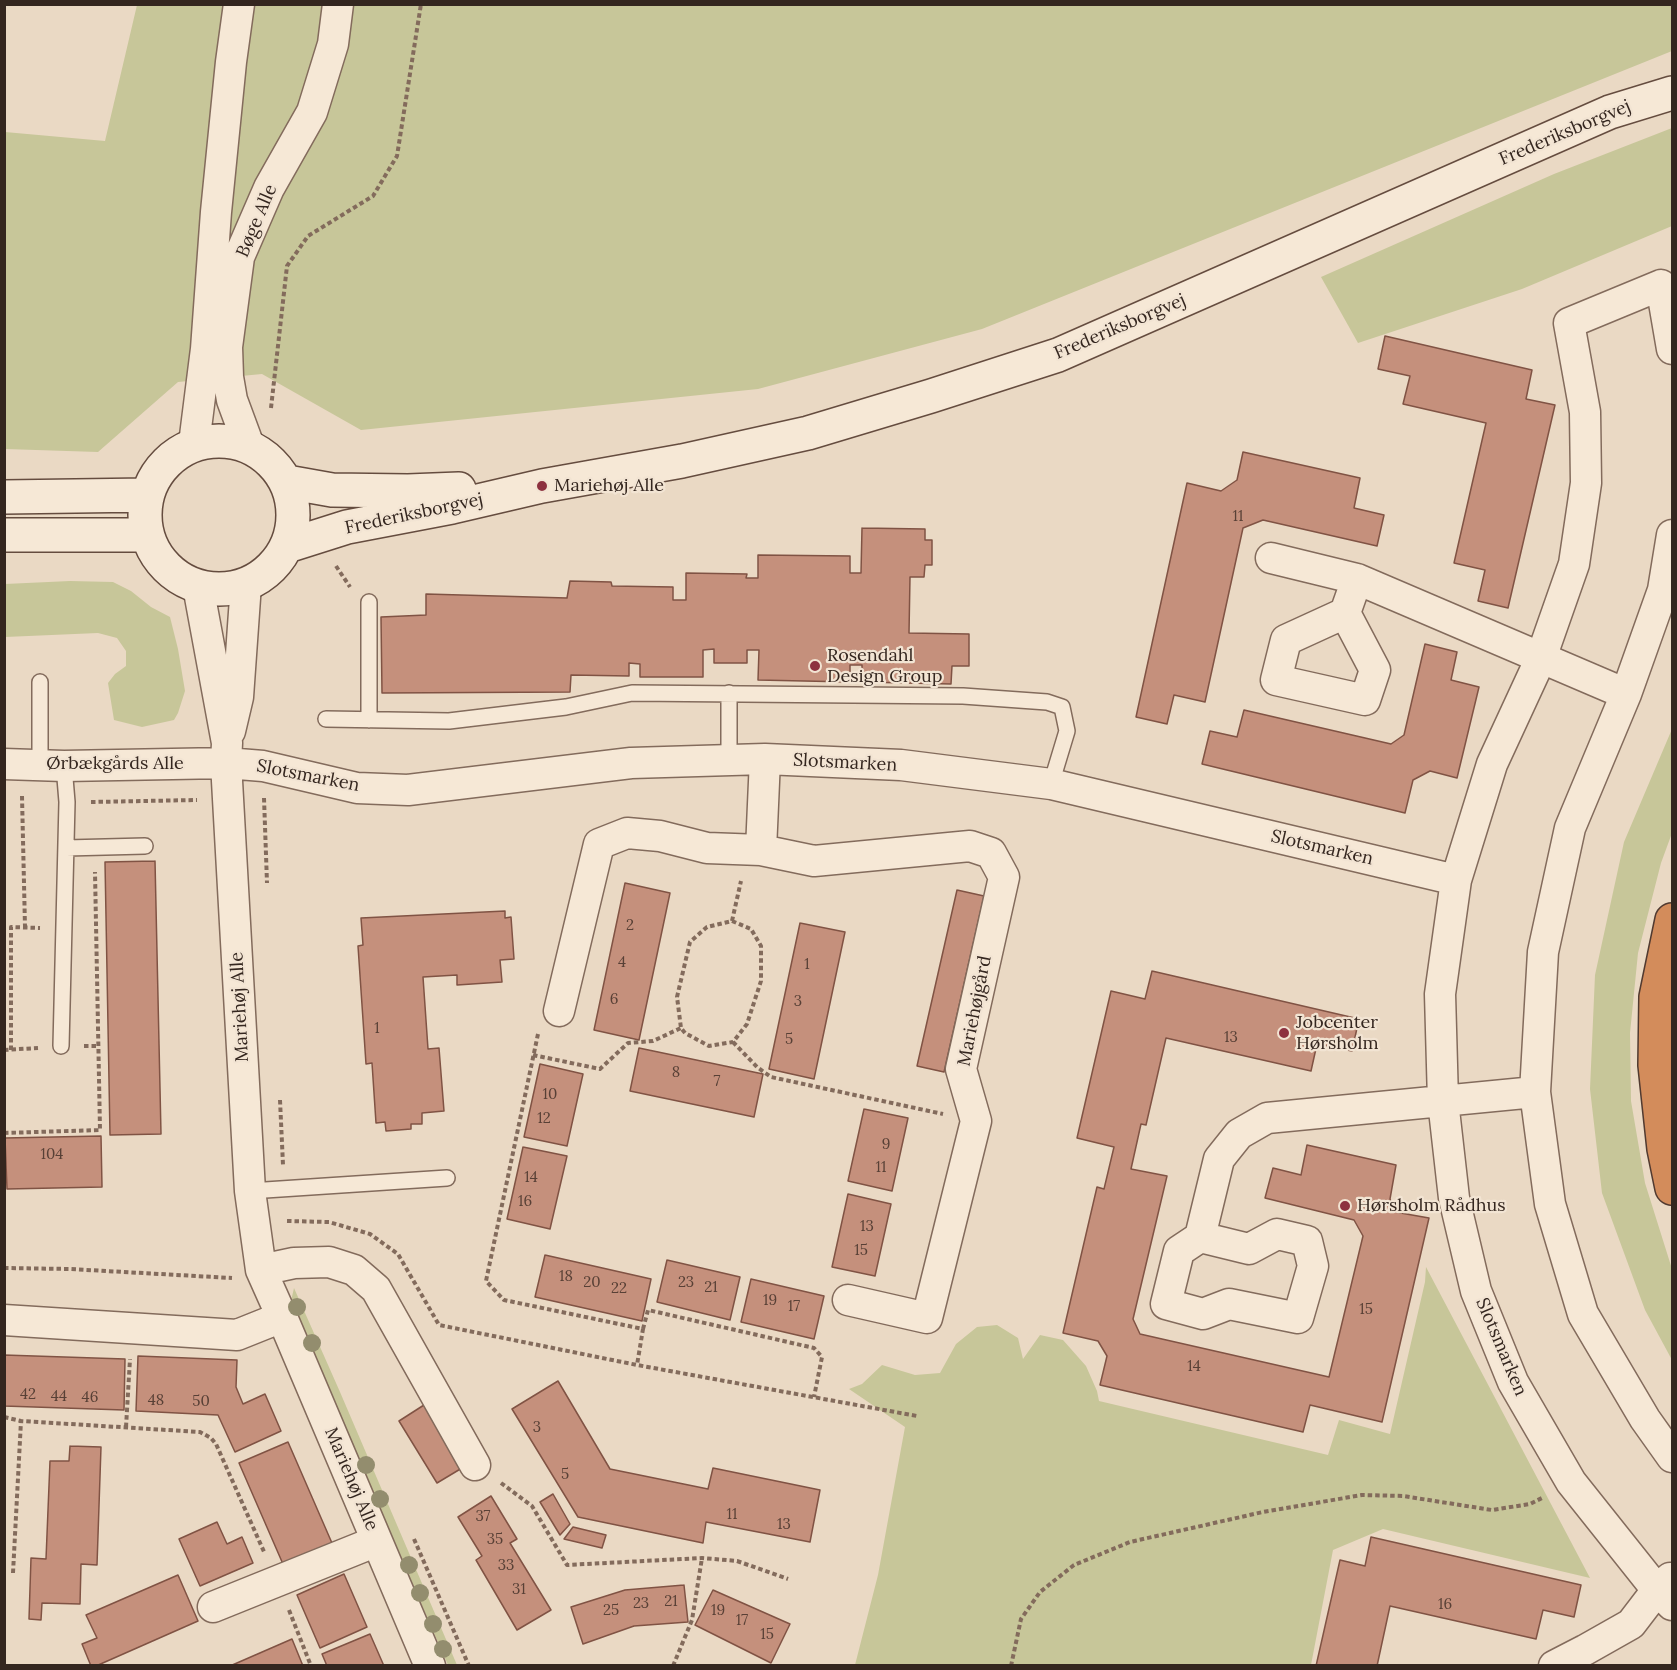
<!DOCTYPE html>
<html>
<head>
<meta charset="utf-8">
<style>
  body { margin:0 }
  #map { position:relative; width:1677px; height:1670px; overflow:hidden; background:#ead9c4; font-family:Lora,serif }
  canvas { display:block }
  .frame { position:absolute; inset:0; border:6px solid #34261f; pointer-events:none }
</style>
</head>
<body>
<div id="map">
<canvas width="1677" height="1670"></canvas>
<div class="frame"></div>
</div>
<script>
const ctx = document.querySelector('canvas').getContext('2d');
ctx.lineJoin = 'round';
function fillPath(path, color) {
  ctx.fillStyle = color;
  ctx.fill(path, 'evenodd');
}
function shape(rows) {
  const path = new Path2D();
  for (const r of rows) {
    if (r.length === 3) {
      path.moveTo(r[0] + r[2], r[1]);
      path.arc(r[0], r[1], r[2], 0, 2 * Math.PI);
      continue;
    }
    path.moveTo(r[0], r[1]);
    for (let i = 2; i < r.length; i += 2) path.lineTo(r[i], r[i + 1]);
  }
  return path;
}
function strokePath(path, color, width, dash) {
  ctx.strokeStyle = color;
  ctx.lineWidth = width;
  ctx.lineCap = dash ? 'butt' : 'round';
  ctx.setLineDash(dash || []);
  ctx.stroke(path);
}
function drawText(font, color, halo, rows, align = 'center') {
  ctx.font = font + ' Lora,serif';
  ctx.lineWidth = 4.5;
  ctx.setLineDash([]);
  ctx.textBaseline = 'middle';
  ctx.strokeStyle = halo;
  ctx.fillStyle = color;
  for (const [text, x, y, turn = 0] of rows) {
    ctx.save();
    ctx.translate(x, y);
    ctx.rotate((+turn || 0) * Math.PI / 180);
    ctx.textAlign = isNaN(turn) ? turn : align;
    if (halo) ctx.strokeText(text, 0, 0);
    ctx.fillText(text, 0, 0);
    ctx.restore();
  }
}
fillPath(shape([
  [137,5,1672,5,1672,51,982,329,758,389,361,430,262,374,178,382,98,452,5,449,5,132,105,141],
  [1672,128,1672,226,1522,289,1358,343,1321,277,1554,174],
  [70,581,113,582,131,591,151,607,170,617,178,649,185,691,178,713,174,720,142,727,114,720,108,683,115,674,126,666,126,651,117,638,98,633,5,637,5,584],
  [1672,729,1672,833,1661,863,1638,953,1630,1033,1631,1101,1645,1183,1672,1269,1672,1360,1645,1310,1602,1193,1590,1089,1595,975,1624,842],
  [1426,1267,1590,1578,1383,1529,1333,1550,1311,1665,855,1665,878,1575,905,1427,849,1389,862,1384,882,1365,915,1375,940,1373,956,1344,977,1327,997,1325,1018,1338,1023,1359,1040,1335,1063,1340,1086,1366,1097,1391,1099,1401,1328,1455,1339,1420,1390,1434,1425,1282],
  [294,1288,340,1392,457,1665,448,1665,388,1528,291,1301]
]), '#c7c699');
const building = shape([
  [1385,336,1532,370,1526,399,1555,405,1508,608,1478,601,1485,570,1454,563,1486,423,1403,404,1410,376,1378,369,1385,336],
  [1243,452,1360,478,1354,508,1384,515,1377,546,1263,520,1243,528,1205,702,1174,695,1167,724,1136,717,1187,483,1221,491,1237,480,1243,452],
  [862,528,925,529,925,540,932,540,932,565,925,565,924,577,910,577,909,633,969,634,969,666,952,666,951,684,862,682,862,665,850,665,850,682,758,680,759,650,747,650,747,663,714,663,714,649,703,650,703,677,640,677,640,664,629,663,629,676,571,675,570,692,382,693,381,617,426,615,426,594,567,598,570,581,611,582,612,586,673,587,673,600,686,600,686,573,747,574,746,578,758,578,758,555,850,556,850,573,861,573,862,528],
  [1425,644,1457,652,1451,680,1479,687,1457,778,1430,771,1413,780,1405,813,1202,764,1210,731,1237,737,1244,710,1391,744,1404,735,1425,644],
  [155,861,161,1134,110,1135,105,862,155,861],
  [625,883,670,893,639,1040,594,1030,625,883],
  [957,890,984,896,944,1072,917,1066,957,890],
  [505,911,505,918,511,917,514,959,500,960,502,982,457,985,457,975,423,977,428,1049,439,1048,444,1111,422,1113,422,1124,411,1124,411,1129,386,1131,385,1122,376,1123,372,1063,366,1064,358,946,363,945,361,918,505,911],
  [800,923,845,932,814,1079,769,1069,800,923],
  [1152,971,1359,1019,1352,1051,1317,1044,1311,1071,1166,1038,1146,1125,1141,1124,1131,1169,1167,1176,1133,1319,1140,1334,1329,1377,1363,1236,1354,1220,1265,1198,1273,1168,1301,1175,1307,1145,1396,1165,1390,1199,1395,1212,1429,1218,1382,1422,1310,1405,1303,1432,1100,1385,1107,1356,1098,1341,1063,1333,1097,1187,1104,1189,1114,1147,1077,1138,1111,991,1145,999,1152,971],
  [639,1048,763,1074,754,1117,630,1091,639,1048],
  [540,1064,583,1074,567,1146,524,1137,540,1064],
  [864,1109,908,1118,892,1191,848,1181,864,1109],
  [101,1136,102,1187,7,1189,5,1138,101,1136],
  [523,1147,567,1156,550,1229,507,1219,523,1147],
  [848,1194,891,1204,875,1276,832,1267,848,1194],
  [545,1255,651,1279,642,1321,535,1297,545,1255],
  [667,1260,740,1277,730,1320,657,1302,667,1260],
  [751,1279,824,1296,814,1339,741,1322,751,1279],
  [4,1355,125,1359,124,1410,4,1406,4,1355],
  [138,1356,237,1360,236,1387,243,1404,265,1394,281,1431,235,1452,218,1415,136,1411,138,1356],
  [558,1381,610,1469,708,1489,713,1468,820,1490,810,1542,706,1522,703,1543,578,1517,512,1409,558,1381],
  [424,1405,462,1468,437,1483,399,1421,424,1405],
  [288,1442,335,1550,286,1571,239,1463,288,1442],
  [70,1446,101,1447,97,1565,81,1564,80,1604,42,1603,41,1620,29,1619,31,1558,46,1559,50,1461,69,1461,70,1446],
  [553,1494,570,1524,560,1535,540,1502,553,1494],
  [491,1496,517,1539,510,1543,551,1610,517,1630,476,1560,482,1556,458,1517,491,1496],
  [217,1522,227,1544,242,1537,253,1563,200,1586,179,1539,217,1522],
  [573,1527,606,1535,602,1548,564,1539,573,1527],
  [1371,1537,1581,1585,1574,1617,1543,1610,1536,1639,1390,1606,1377,1666,1316,1666,1340,1560,1365,1566,1371,1537],
  [344,1574,367,1627,320,1648,297,1595,344,1574],
  [178,1575,198,1621,96,1666,91,1666,82,1644,97,1638,86,1615,178,1575],
  [684,1585,688,1622,634,1626,583,1644,571,1607,625,1590,684,1585],
  [713,1590,790,1624,771,1663,695,1625,713,1590],
  [370,1634,384,1666,327,1666,322,1654,370,1634],
  [292,1639,303,1666,230,1666,292,1639]
]);
fillPath(building, '#c5907c');
strokePath(building, '#805344', 1.5);
const service = shape([
  [40,682,40,764],
  [326,719,449,721,566,707,632,693,963,696,1047,702,1062,707,1067,731,1051,784],
  [369,720,369,602],
  [729,760,729,693],
  [66,848,145,846],
  [61,1046,67,802,64,766],
  [250,1191,447,1178]
]);
const minor = shape([
  [1672,349,1661,285,1569,323,1585,412,1586,483,1574,564,1541,658,1492,764,1456,880,1440,994,1443,1101,1454,1198,1476,1291,1513,1382,1571,1482,1657,1590,1672,1605],
  [194,444,206,349,216,212,231,62,239,4],
  [249,446,232,400,228,377,227,347,239,257,269,188,312,112,333,44,338,4],
  [1672,535,1663,590,1626,694,1570,828,1543,952,1535,1092,1550,1204,1583,1314,1645,1419,1672,1457],
  [1271,558,1357,579,1626,694],
  [198,586,227,743,226,763,250,1191,261,1270,282,1317,430,1666],
  [1345,613,1375,670,1365,700,1276,680,1286,640,1345,613,1357,579],
  [230,731,238,697,246,584],
  [4,764,64,766,226,763,263,766,357,788,408,790,631,763,765,759,901,765,1051,784,1456,880],
  [761,850,814,861,970,846,991,853,1004,877,961,1069,976,1121,927,1318,848,1300],
  [559,1011,599,844,627,833,660,836,707,848,761,850,765,759],
  [1200,1237,1179,1251,1166,1304,1203,1314,1229,1304,1298,1318,1313,1266,1307,1241,1277,1234,1249,1249,1200,1237,1219,1159,1239,1134,1267,1118,1535,1092],
  [261,1270,294,1263,329,1262,354,1270,376,1289,475,1465],
  [4,1320,237,1335,282,1317],
  [213,1607,377,1541],
  [1554,1666,1585,1650,1631,1624,1657,1590,1670,1578]
]);
const secondary = shape([
  [219,515,74],
  [287,482,332,490,408,491,459,489],
  [4,497,147,495],
  [4,535,147,535],
  [287,546,347,527,452,507,542,486,682,461,808,433,931,396,1058,355,1610,112,1672,93]
]);
const motorway = shape([
  [1672,920,1656,997,1655,1065,1664,1149,1672,1188]
]);
strokePath(service, '#836b5c', 18);
strokePath(minor, '#836b5c', 33);
strokePath(secondary, '#654c3f', 36);
strokePath(motorway, '#513a30', 36);
strokePath(shape([
  [271,408,287,266,308,236,373,196,397,156,421,4],
  [336,566,350,587],
  [22,796,25,927],
  [264,798,267,883],
  [91,802,197,800],
  [732,921,751,929,761,946,761,981,747,1024,733,1042,709,1046,685,1033,681,1028,677,997,690,942,707,927,732,921],
  [732,921,741,881],
  [538,1034,486,1281,504,1300,643,1329,637,1365],
  [733,1042,757,1067,771,1077,943,1114],
  [84,1046,99,1046],
  [4,1050,38,1048],
  [11,1050,11,927,40,928],
  [533,1055,600,1069,628,1043,653,1041,681,1028],
  [280,1100,283,1165],
  [4,1133,100,1130,95,872],
  [287,1221,329,1222,370,1234,398,1254,439,1325,637,1365,917,1416],
  [4,1268,70,1269,232,1278],
  [643,1329,648,1310,814,1348,822,1357,814,1397],
  [4,1417,21,1421],
  [126,1427,130,1359],
  [501,1483,532,1506,567,1565,702,1558,737,1561,788,1579],
  [414,1539,469,1666],
  [13,1573,21,1421,200,1432,211,1438,216,1444,265,1554],
  [289,1610,311,1666],
  [673,1666,692,1620,702,1558],
  [1011,1666,1021,1619,1040,1592,1074,1565,1130,1542,1263,1512,1362,1495,1403,1496,1492,1510,1530,1504,1544,1497]
]), '#836b5c', 4, [4.5, 3]);
strokePath(service, '#f6e8d6', 15);
strokePath(minor, '#f6e8d6', 30);
strokePath(secondary, '#f6e8d6', 33);
strokePath(motorway, '#d38c5b', 33);
ctx.fillStyle = '#938d6e';
for (const [x, y] of [
  [297,1307],
  [312,1343],
  [366,1465],
  [380,1499],
  [409,1565],
  [420,1593],
  [433,1624],
  [443,1649]
]) {
  ctx.beginPath();
  ctx.arc(x, y, 9, 0, 2 * Math.PI);
  ctx.fill();
}
for (const [x, y, r, color] of [
  [542,486,6,"#8d313f"],
  [815,666,6,"#8d313f"],
  [1284,1033,6,"#8d313f"],
  [1345,1206,6,"#8d313f"]
]) {
  const dot = new Path2D();
  dot.arc(x, y, r, 0, 2 * Math.PI);
  ctx.fillStyle = color;
  ctx.fill(dot);
  strokePath(dot, '#f2e4d3', 2);
}
drawText('15px', '#584036', null, [
  ["11",1238,517],
  ["2",630,926],
  ["4",622,963],
  ["1",807,965],
  ["6",614,1000],
  ["3",798,1002],
  ["1",377,1029],
  ["13",1231,1038],
  ["5",789,1040],
  ["8",676,1073],
  ["7",717,1082],
  ["10",550,1095],
  ["12",544,1119],
  ["9",886,1145],
  ["104",52,1155],
  ["11",881,1168],
  ["14",531,1178],
  ["16",525,1202],
  ["13",867,1227],
  ["15",861,1251],
  ["18",566,1277],
  ["20",592,1283],
  ["23",686,1283],
  ["21",711,1288],
  ["22",619,1289],
  ["19",770,1301],
  ["17",794,1307],
  ["15",1366,1310],
  ["14",1194,1367],
  ["42",28,1395],
  ["44",59,1397],
  ["46",90,1398],
  ["48",156,1401],
  ["50",201,1402],
  ["3",537,1428],
  ["5",565,1475],
  ["11",732,1515],
  ["37",483,1517],
  ["13",784,1525],
  ["35",495,1540],
  ["33",506,1566],
  ["31",519,1590],
  ["21",671,1602],
  ["23",641,1604],
  ["16",1445,1605],
  ["25",611,1611],
  ["19",718,1611],
  ["17",742,1621],
  ["15",767,1635]
]);
drawText('18px', '#34261f', '#f2e4d3', [
  ["Frederiksborgvej",1565,133,-23],
  ["Bøge Alle",257,221,-67],
  ["Frederiksborgvej",1120,327,-23],
  ["Frederiksborgvej",414,514,-12],
  ["Slotsmarken",845,763,3],
  ["Ørbækgårds Alle",115,764],
  ["Slotsmarken",308,776,11],
  ["Slotsmarken",1322,848,13],
  ["Mariehøj Alle",240,1007,-93],
  ["Mariehøjgård",975,1011,-79],
  ["Slotsmarken",1501,1347,67],
  ["Mariehøj Alle",351,1479,67]
]);
drawText('18px', '#34261f', '#f2e4d3', [
  ["Mariehøj Alle",554,486],
  ["Rosendahl",827,656],
  ["Design Group",827,677],
  ["Jobcenter",1296,1023],
  ["Hørsholm",1296,1044],
  ["Hørsholm Rådhus",1357,1206]
], 'left');
</script>
</body>
</html>
